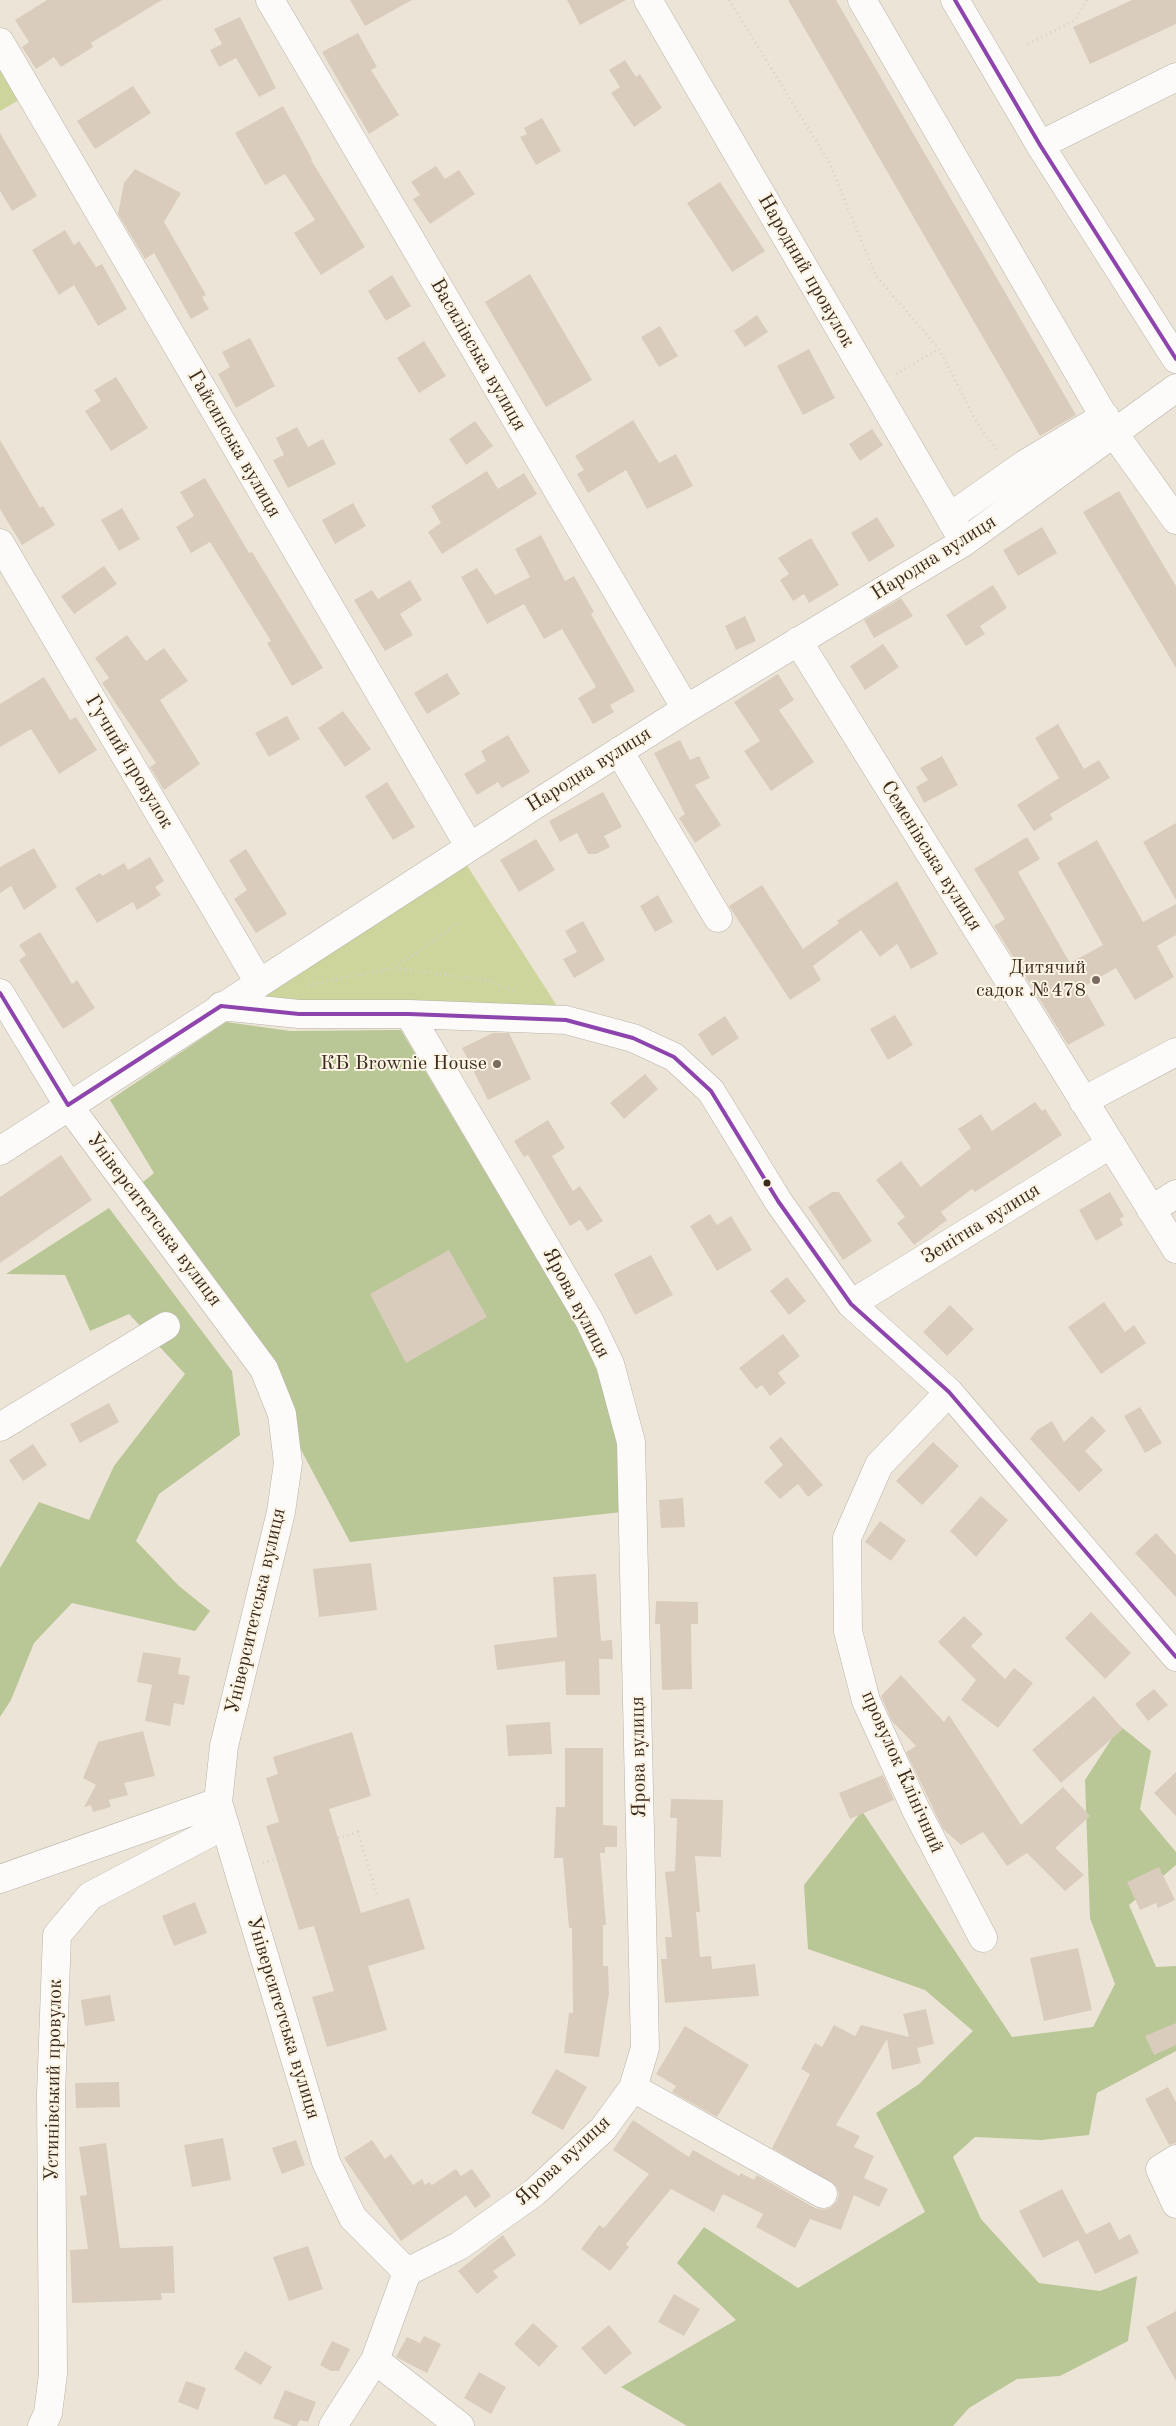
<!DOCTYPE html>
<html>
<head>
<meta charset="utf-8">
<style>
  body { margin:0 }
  canvas { display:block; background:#ece5d7 }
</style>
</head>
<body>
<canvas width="1176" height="2426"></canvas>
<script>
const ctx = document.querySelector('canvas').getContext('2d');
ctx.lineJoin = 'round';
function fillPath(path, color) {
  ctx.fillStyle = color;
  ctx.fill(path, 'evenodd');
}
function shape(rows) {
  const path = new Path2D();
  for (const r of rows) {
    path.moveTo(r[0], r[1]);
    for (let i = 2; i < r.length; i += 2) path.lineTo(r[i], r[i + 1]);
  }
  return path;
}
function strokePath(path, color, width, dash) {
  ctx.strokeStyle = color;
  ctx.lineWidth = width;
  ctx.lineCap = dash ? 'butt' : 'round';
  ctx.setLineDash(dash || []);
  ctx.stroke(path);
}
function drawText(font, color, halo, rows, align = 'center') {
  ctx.font = font + ' "Old Standard TT",serif';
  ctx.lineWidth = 4;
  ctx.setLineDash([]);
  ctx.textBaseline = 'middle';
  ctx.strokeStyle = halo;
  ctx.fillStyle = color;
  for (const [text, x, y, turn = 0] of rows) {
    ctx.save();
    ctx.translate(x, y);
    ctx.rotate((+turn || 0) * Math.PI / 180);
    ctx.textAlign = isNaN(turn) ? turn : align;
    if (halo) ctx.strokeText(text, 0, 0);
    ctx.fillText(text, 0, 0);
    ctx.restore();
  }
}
fillPath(shape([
  [0,56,24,97,0,111],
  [459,853,566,1020,221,1006]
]), '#ced59c');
fillPath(shape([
  [226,1022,290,1031,401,1030,578,1328,597,1371,620,1449,622,1512,350,1542,282,1414,132,1191,154,1173,110,1100],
  [109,1208,232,1371,240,1435,159,1494,136,1541,179,1586,210,1611,195,1631,72,1603,34,1643,11,1700,0,1717,0,1568,39,1502,89,1520,114,1466,185,1374,129,1314,90,1331,65,1275,6,1274],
  [1120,1726,1151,1751,1140,1809,1176,1852,1176,1865,1129,1905,1156,1967,1176,1966,1176,2051,1097,2093,1089,2135,1041,2140,975,2137,953,2157,981,2219,1039,2283,1100,2291,1137,2276,1128,2341,1060,2376,1017,2379,969,2408,953,2426,687,2426,621,2387,736,2320,677,2263,704,2227,798,2288,925,2212,876,2113,919,2084,973,2031,925,1990,808,1949,804,1885,862,1811,1012,2037,1093,2027,1115,1984,1090,1918,1085,1780]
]), '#b9c695');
fillPath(shape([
  [47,0,162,0,91,43,93,47,61,67,54,57,36,69,22,47,29,42,15,20],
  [350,0,412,0,365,26],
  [567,0,626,0,580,25],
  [788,0,836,0,1076,415,1040,436],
  [1132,0,1176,0,1176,24,1090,64,1073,27],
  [240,17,276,88,259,97,236,58,219,67,210,50,222,44,214,29],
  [358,33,377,67,371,70,399,115,369,134,322,52],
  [625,60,636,77,640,74,662,108,634,127,611,93,620,87,609,70],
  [133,86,151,113,95,149,77,121],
  [283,106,312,159,311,160,365,247,321,275,294,233,315,220,285,174,265,185,235,133],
  [542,118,561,151,536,165,520,137,527,134,524,128],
  [0,133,37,196,12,211,0,191],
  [436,166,445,179,459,170,475,194,430,224,413,199,420,195,411,182],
  [135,169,181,193,164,222,206,295,202,297,209,309,191,319,154,253,145,259,118,214,124,183],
  [720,182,765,251,732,272,687,203],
  [65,230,74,245,79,241,96,267,102,264,127,309,98,326,74,285,59,295,32,250],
  [530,274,592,380,546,407,485,302],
  [392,275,411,306,386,321,368,291],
  [757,315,768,332,745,347,734,331],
  [660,326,678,356,659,367,641,337],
  [250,338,275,386,236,408,218,374,230,367,222,352],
  [424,341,446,376,419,393,397,358],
  [809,349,835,398,803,415,777,366],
  [116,377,148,428,111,451,85,411,101,401,94,390],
  [633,420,659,463,676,454,693,486,647,509,626,470,588,493,577,474,584,470,575,456],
  [475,421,493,446,466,465,449,439],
  [297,427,308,447,323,439,336,464,288,488,273,460,284,455,276,438],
  [872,429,883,445,860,461,849,444],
  [0,440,40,508,43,506,55,525,22,545,0,509],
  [487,471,498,489,524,473,537,494,442,554,428,532,441,523,431,506],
  [205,478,249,553,252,552,323,668,292,686,267,643,271,641,210,542,191,553,176,527,194,516,180,492],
  [1119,491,1176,586,1176,668,1083,512],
  [353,503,366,526,335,544,322,520],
  [122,508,140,539,119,551,101,520],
  [877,517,895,546,869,562,851,533],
  [1042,527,1057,553,1018,576,1003,550],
  [541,535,565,581,574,576,594,612,591,614,635,691,610,705,614,712,593,724,578,698,596,687,562,629,544,639,524,604,487,624,461,577,477,568,495,595,530,577,515,549],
  [811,538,839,585,809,603,804,594,793,601,780,580,789,574,778,558],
  [104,566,117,584,74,614,61,596],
  [410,580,422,600,400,614,413,635,385,651,354,600,372,590,378,599],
  [993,585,1007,608,980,626,985,634,966,646,946,615],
  [901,598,913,616,874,638,864,620],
  [745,616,756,641,736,650,725,626],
  [127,635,146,661,164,648,188,681,160,700,200,764,164,790,150,767,156,763,102,683,109,678,95,658],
  [883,644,899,667,865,690,850,666],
  [447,673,460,694,427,714,414,693],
  [778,674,794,700,779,710,814,762,771,791,744,751,760,741,734,702],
  [44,677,70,720,76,717,97,750,59,774,31,729,0,747,0,704],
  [343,711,371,749,345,767,318,728],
  [287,716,300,739,269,757,255,733],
  [1058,724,1084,769,1099,760,1110,778,1050,814,1053,819,1034,831,1017,805,1059,778,1035,738],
  [508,735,530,772,502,788,498,782,477,795,464,774,486,761,481,751],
  [680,740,690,760,699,756,710,778,695,785,721,825,695,843,679,818,685,814,654,753],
  [942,756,958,785,924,803,916,787,928,780,920,768],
  [387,782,415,827,393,840,365,796],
  [603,792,622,827,604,836,610,847,596,854,588,854,577,833,560,842,549,821],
  [1176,823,1176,900,1143,842],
  [1027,837,1040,859,1018,872,1070,963,1103,945,1057,863,1097,840,1143,922,1176,904,1176,935,1157,946,1174,977,1135,1000,1116,968,1083,987,1105,1025,1068,1045,994,926,1005,919,974,869],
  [536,839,555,870,519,892,500,860],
  [34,848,57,887,24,910,11,886,0,893,0,867],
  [246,849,287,914,256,933,234,899,247,890,229,860],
  [150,857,164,881,155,887,161,895,137,910,133,902,97,923,75,888,100,873,102,876,124,863,128,870],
  [897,881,938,954,911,969,897,944,880,957,861,930,813,966,821,980,790,1000,729,906,762,885,803,949,839,923,837,921],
  [658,895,673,922,655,932,640,906],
  [583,921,605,960,574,978,563,959,577,952,565,931],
  [40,932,72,984,77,980,95,1008,63,1029,19,960,26,955,19,945],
  [895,1015,913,1045,888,1060,870,1029],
  [725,1016,739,1038,712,1056,698,1034],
  [493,1033,509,1033,531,1079,488,1100,462,1048],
  [645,1074,658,1089,624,1119,610,1103],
  [1035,1102,1042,1111,1045,1109,1062,1135,975,1192,972,1189,941,1212,947,1220,914,1245,897,1223,905,1217,876,1180,901,1161,921,1187,971,1148,958,1129,981,1114,992,1131],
  [548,1120,565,1148,552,1156,573,1191,580,1186,603,1221,587,1231,580,1220,570,1226,528,1155,524,1157,514,1141],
  [61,1155,92,1200,0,1263,0,1197],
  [832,1192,839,1192,872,1241,843,1260,808,1207],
  [1110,1192,1124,1216,1120,1219,1123,1225,1096,1241,1079,1210],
  [710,1214,717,1225,731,1216,752,1250,717,1271,690,1226],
  [449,1250,487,1317,406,1363,370,1294],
  [651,1255,673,1295,635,1315,614,1274],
  [787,1277,806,1301,789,1315,770,1291],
  [1104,1302,1125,1332,1134,1325,1146,1343,1101,1374,1068,1327],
  [950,1305,974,1329,947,1356,923,1332],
  [783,1334,800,1356,778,1373,786,1383,770,1396,762,1385,756,1389,739,1368],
  [109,1403,119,1422,80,1443,70,1424],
  [1140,1407,1162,1443,1145,1453,1124,1416],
  [1092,1416,1106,1431,1085,1451,1103,1470,1079,1492,1030,1439,1037,1430,1052,1421,1064,1442],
  [781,1437,823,1485,808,1497,798,1484,780,1499,764,1482,783,1465,769,1447],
  [933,1442,959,1466,922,1505,896,1481],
  [33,1444,47,1465,23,1481,9,1460],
  [981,1496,1008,1520,976,1557,950,1531],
  [683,1498,685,1527,661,1528,659,1500],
  [880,1521,906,1540,891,1561,865,1542],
  [1156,1533,1176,1555,1176,1597,1135,1553],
  [371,1563,377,1610,319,1617,313,1569],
  [596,1574,601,1641,612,1640,613,1659,599,1659,600,1695,566,1695,565,1661,497,1670,494,1645,557,1637,553,1577],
  [656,1601,698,1602,698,1624,691,1624,692,1689,662,1690,660,1624,655,1624],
  [1091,1612,1131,1653,1105,1679,1065,1638],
  [964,1616,983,1634,971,1646,1005,1679,1014,1668,1033,1683,998,1728,961,1700,976,1680,938,1642],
  [143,1652,181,1658,178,1674,190,1676,184,1705,174,1703,170,1726,145,1721,152,1685,137,1682],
  [901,1675,944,1722,949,1715,1021,1825,1063,1787,1090,1816,1055,1848,1084,1875,1065,1891,1027,1853,1007,1866,983,1832,961,1845,943,1829,906,1752,916,1746,892,1721,881,1696],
  [1154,1689,1168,1705,1148,1721,1135,1704],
  [1094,1696,1123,1729,1061,1783,1032,1750],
  [550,1722,552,1754,508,1756,506,1725],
  [143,1731,155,1776,124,1783,128,1795,109,1800,111,1807,93,1812,91,1805,84,1807,96,1785,83,1778,98,1742],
  [352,1732,371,1796,329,1809,361,1913,409,1898,425,1949,368,1966,387,2030,327,2047,312,1997,334,1991,314,1926,299,1930,266,1826,279,1822,266,1778,278,1774,273,1757],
  [565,1748,603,1748,603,1825,617,1826,617,1847,605,1847,605,1853,600,1853,606,1925,603,1925,603,1966,608,1966,609,1993,599,2057,564,2053,569,2013,573,2013,572,1928,569,1928,563,1858,554,1858,556,1807,565,1807],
  [1176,1772,1176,1816,1154,1793],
  [883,1775,894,1800,850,1819,839,1793],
  [671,1799,723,1800,721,1857,695,1856,700,1912,696,1912,700,1957,711,1956,712,1969,755,1964,759,1996,665,2003,661,1959,667,1959,665,1937,672,1937,665,1872,675,1871,677,1818,670,1818],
  [1159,1867,1175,1900,1158,1908,1156,1903,1140,1910,1127,1882],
  [195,1902,207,1933,174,1946,162,1916],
  [1078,1948,1092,2010,1044,2021,1030,1958],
  [110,1995,115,2021,85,2026,81,2000],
  [926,2009,934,2044,917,2048,921,2063,892,2070,887,2039,836,2125,860,2136,854,2147,874,2156,864,2178,888,2189,879,2207,854,2195,841,2230,810,2219,795,2248,756,2227,763,2214,723,2194,714,2212,671,2189,626,2244,629,2247,610,2271,581,2249,599,2225,604,2228,649,2174,613,2150,633,2120,689,2157,693,2150,739,2176,741,2173,754,2180,757,2175,815,2208,824,2210,831,2207,837,2201,839,2194,836,2186,772,2148,810,2074,801,2069,815,2043,822,2047,834,2025,855,2036,861,2025,909,2037,903,2014],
  [1176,2023,1176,2045,1154,2055,1145,2036],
  [685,2026,749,2065,717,2117,672,2092,676,2086,656,2074],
  [556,2069,587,2087,563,2130,531,2113],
  [119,2082,120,2107,76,2108,75,2083],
  [1168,2087,1176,2102,1176,2143,1169,2145,1145,2099],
  [223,2138,231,2180,192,2187,184,2145],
  [296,2140,305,2165,282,2174,272,2148],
  [372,2140,385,2159,391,2154,413,2185,422,2179,425,2185,429,2182,432,2185,456,2169,461,2176,472,2169,491,2196,475,2208,466,2195,401,2241,344,2158],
  [106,2143,120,2248,173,2246,175,2293,161,2293,162,2300,72,2303,70,2250,88,2249,80,2196,87,2195,79,2147],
  [1062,2189,1086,2234,1110,2222,1119,2240,1130,2234,1139,2253,1095,2274,1078,2240,1043,2258,1019,2211],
  [503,2235,516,2255,493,2271,498,2277,477,2294,458,2271],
  [308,2246,323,2289,289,2301,273,2257],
  [674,2294,700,2309,684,2336,658,2322],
  [1176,2311,1176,2381,1146,2327],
  [533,2323,558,2346,539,2367,514,2344],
  [609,2325,632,2353,605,2375,581,2348],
  [424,2336,441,2344,427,2373,396,2357,407,2337,420,2343],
  [332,2341,350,2349,339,2371,331,2371,320,2365],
  [245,2351,272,2367,261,2385,234,2369],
  [479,2372,506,2387,491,2414,464,2398],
  [186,2381,206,2388,198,2410,178,2402],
  [285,2390,316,2402,308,2422,300,2420,297,2426,293,2426,273,2418]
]), '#daccbc');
const minor = shape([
  [270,0,686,709],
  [648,0,964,542],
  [862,0,1113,432,1176,520],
  [0,42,469,846],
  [1040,145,1176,77],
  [952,522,958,511,1025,464,1105,416],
  [0,543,258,981],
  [798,641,1176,1249],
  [619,751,718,918],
  [0,993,68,1105,264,1369,282,1414,288,1463,281,1512,224,1746,218,1802,326,2162,353,2218,407,2272],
  [221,1006,299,1014,409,1014,566,1020,633,1038,674,1057,711,1091,778,1201,851,1304,949,1392,1176,1657],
  [1083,1101,1176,1052],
  [0,1151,541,801,686,709,964,542,1176,388],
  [1151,1210,1176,1194],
  [851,1304,1111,1144],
  [949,1392,879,1465,847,1538,848,1631,866,1701,916,1810,983,1938],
  [0,1427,166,1326],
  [0,1879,218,1802],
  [633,2088,823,2194],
  [1176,2159,1160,2169,1176,2204],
  [375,2360,460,2426],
  [42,2426,48,2413,53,2374,51,2094,57,1935,90,1896,225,1825],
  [333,2426,375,2360,407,2272,459,2246,535,2192,603,2129,633,2088,645,2048,631,1442,610,1364,589,1320,409,1014]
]);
const major = shape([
  [955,0,1040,145,1176,359]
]);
strokePath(minor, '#b8b2a8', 29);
strokePath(major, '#b8b2a8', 29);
strokePath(shape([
  [729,0,829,162,876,276,939,349,979,426,999,452],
  [1028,44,1075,20,1087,0],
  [896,374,939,349],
  [395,967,461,922],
  [307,985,394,968,487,980,513,991],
  [338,1838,358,1832,377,1895],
  [263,1863,276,1859]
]), '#d5d2ce', 3, [1, 4]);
strokePath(minor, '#fcfbf9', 28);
strokePath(major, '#fcfbf9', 28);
strokePath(shape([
  [955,0,1040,145,1176,359],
  [0,993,68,1105,221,1006,299,1014,409,1014,566,1020,633,1038,674,1057,711,1091,778,1201,851,1304,949,1392,1176,1657]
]), '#8e44ad', 4);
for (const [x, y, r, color] of [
  [1096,980,5,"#796b5f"],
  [497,1064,5,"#796b5f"],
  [767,1183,4.5,"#3b2a1e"]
]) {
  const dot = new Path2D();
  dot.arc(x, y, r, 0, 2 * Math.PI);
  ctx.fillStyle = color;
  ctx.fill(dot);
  strokePath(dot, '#fcf5e5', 2);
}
drawText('20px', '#3b2a1e', '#fcf5e5', [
  ["Народний провулок",806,271,60],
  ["Василівська вулиця",478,355,60],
  ["Гайсинська вулиця",234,444,60],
  ["Народна вулиця",934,558,-32],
  ["Гучний провулок",129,762,59],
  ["Народна вулиця",589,770,-32],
  ["Семенівська вулиця",931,856,58],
  ["Університетська вулиця",154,1220,53],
  ["Зенітна вулиця",981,1224,-32],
  ["Ярова вулиця",576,1303,62],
  ["Університетська вулиця",256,1611,-77],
  ["Ярова вулиця",639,1757,-91],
  ["провулок Клінічний",902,1772,66],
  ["Університетська вулиця",283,2018,73],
  ["Устинівський провулок",54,2080,-89],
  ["Ярова вулиця",563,2161,-43]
]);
drawText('20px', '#3b2a1e', '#fcf5e5', [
  ["Дитячий",1086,968],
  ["садок №478",1086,991],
  ["КБ Brownie House",487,1064]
], 'right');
</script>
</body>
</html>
